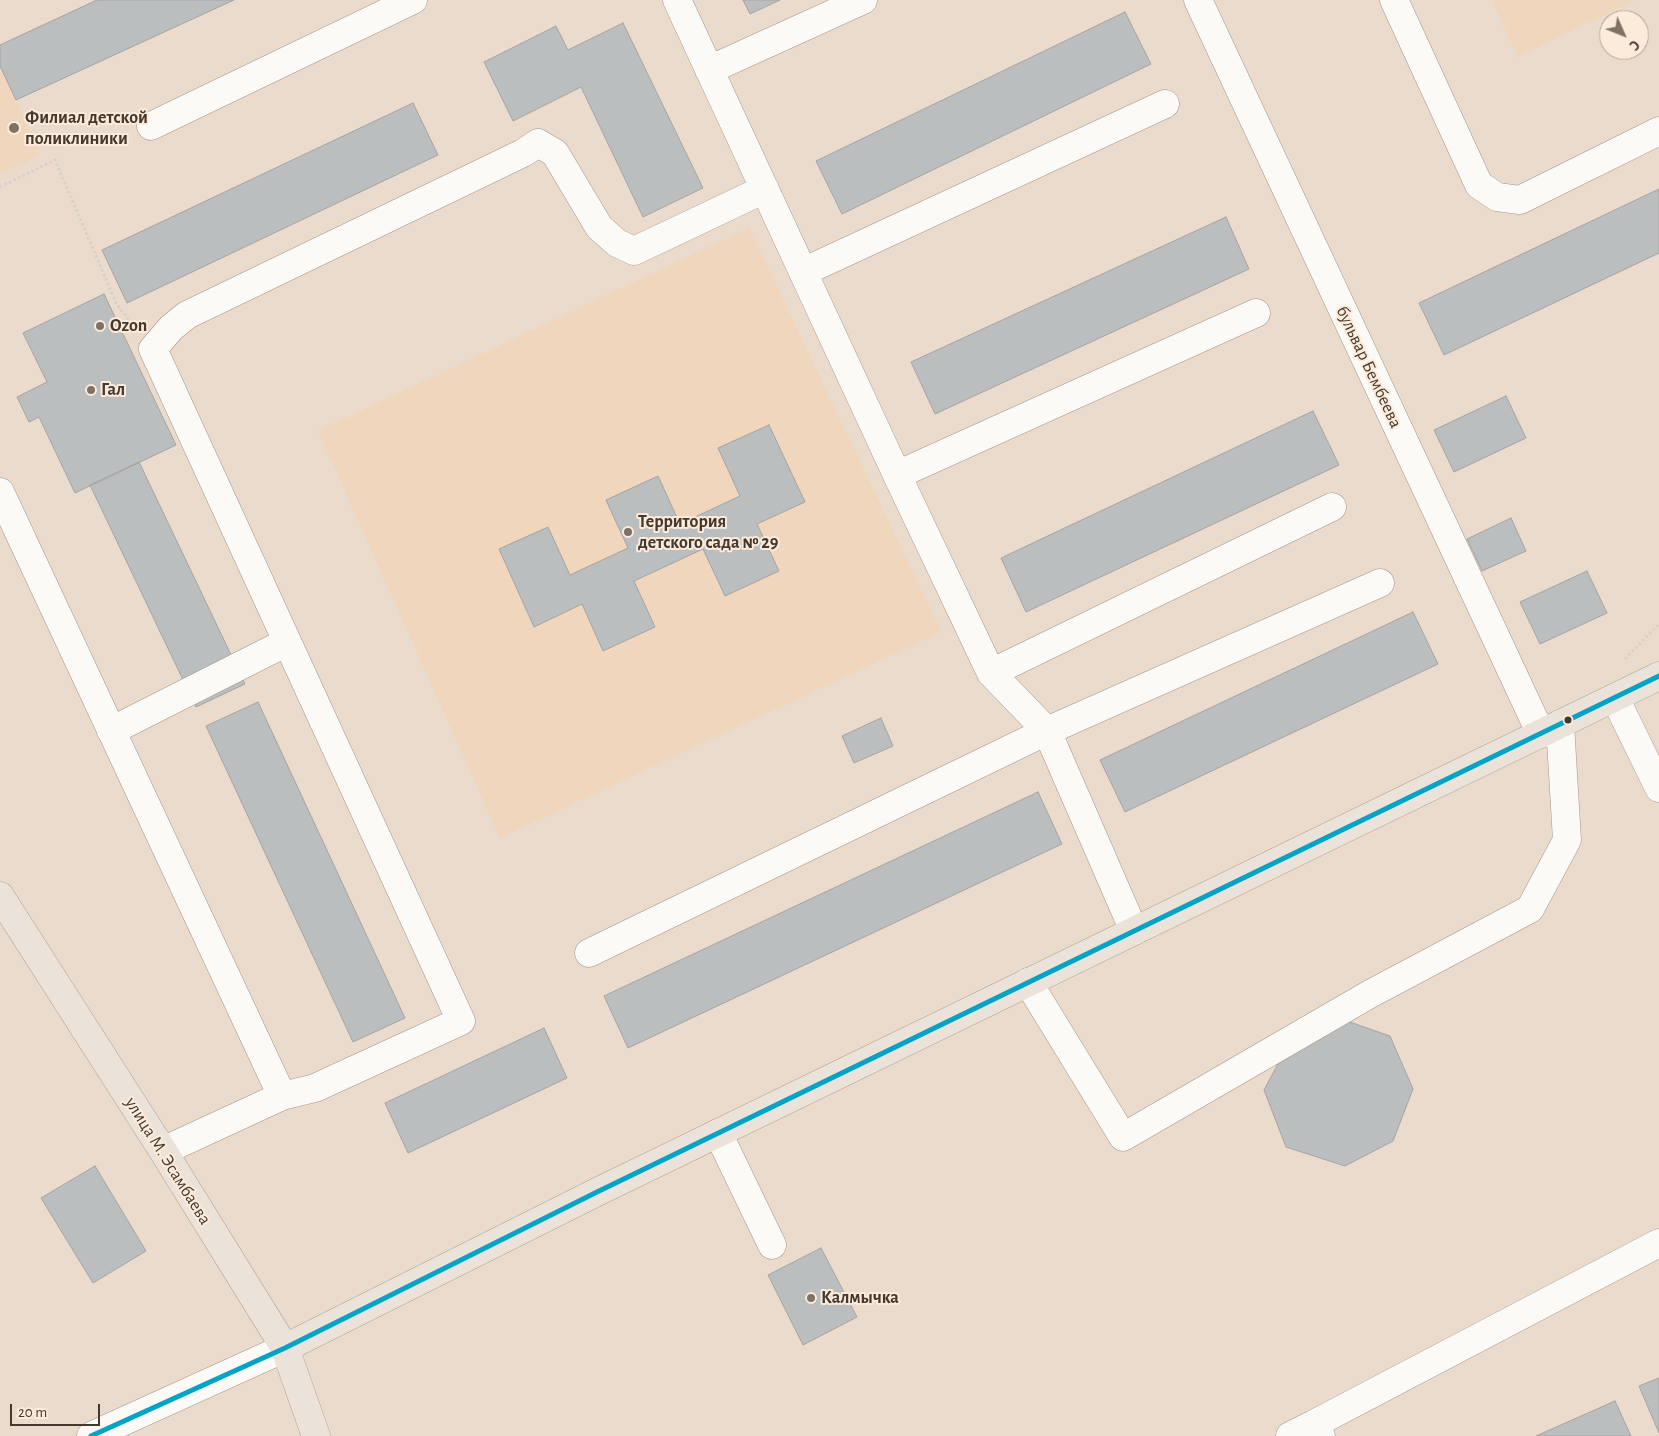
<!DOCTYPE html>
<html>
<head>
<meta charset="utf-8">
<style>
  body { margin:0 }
  #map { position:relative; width:1659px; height:1436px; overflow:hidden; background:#ebdbcc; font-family:"Alegreya Sans",sans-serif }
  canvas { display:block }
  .north { position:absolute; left:1599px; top:10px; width:50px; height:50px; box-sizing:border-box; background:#fceada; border:1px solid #b2a395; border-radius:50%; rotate:134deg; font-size:14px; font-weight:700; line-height:20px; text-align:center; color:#44392e }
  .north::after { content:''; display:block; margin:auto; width:18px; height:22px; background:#7e7265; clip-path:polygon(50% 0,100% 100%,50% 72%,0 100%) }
  .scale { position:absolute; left:10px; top:1404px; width:90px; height:22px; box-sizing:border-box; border:2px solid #44392e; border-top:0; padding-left:6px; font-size:15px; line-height:18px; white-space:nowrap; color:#44392e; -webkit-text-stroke:4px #fceada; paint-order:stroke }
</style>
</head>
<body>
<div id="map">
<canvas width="1659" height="1436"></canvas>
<div class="north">С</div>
<div class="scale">20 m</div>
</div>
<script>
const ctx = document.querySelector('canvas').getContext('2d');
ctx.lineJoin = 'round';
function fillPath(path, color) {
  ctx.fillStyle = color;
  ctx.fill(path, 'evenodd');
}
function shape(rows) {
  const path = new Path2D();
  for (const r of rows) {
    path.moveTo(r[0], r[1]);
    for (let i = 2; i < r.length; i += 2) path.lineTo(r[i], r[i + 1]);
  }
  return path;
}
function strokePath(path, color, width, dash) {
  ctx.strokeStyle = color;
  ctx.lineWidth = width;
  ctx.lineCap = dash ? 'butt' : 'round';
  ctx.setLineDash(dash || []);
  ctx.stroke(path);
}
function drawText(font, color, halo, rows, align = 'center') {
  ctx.font = font + ' "Alegreya Sans",sans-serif';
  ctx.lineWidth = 4;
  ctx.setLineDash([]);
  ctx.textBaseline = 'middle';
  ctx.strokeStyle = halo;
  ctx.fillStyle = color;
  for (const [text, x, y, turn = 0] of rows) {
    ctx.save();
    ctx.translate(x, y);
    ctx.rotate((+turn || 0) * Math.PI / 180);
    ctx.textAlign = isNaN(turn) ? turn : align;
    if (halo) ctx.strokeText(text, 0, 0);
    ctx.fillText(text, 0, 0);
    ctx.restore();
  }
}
fillPath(shape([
  [1492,0,1635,0,1518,57],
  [0,66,41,155,0,174],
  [749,228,941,632,500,838,318,431]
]), '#f0d6bd');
const building = shape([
  [97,0,234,0,16,100,0,66,0,45,97,0],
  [743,0,780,0,750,14,743,0],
  [1125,12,1151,64,842,214,816,161,1125,12],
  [623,23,703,188,643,217,581,87,513,121,484,62,556,26,568,50,623,23],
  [413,103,438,155,127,303,102,250,413,103],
  [1659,189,1659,253,1444,355,1419,303,1659,189],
  [1226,217,1249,269,935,414,911,362,1226,217],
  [104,294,176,445,75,493,39,417,29,422,17,397,47,382,23,333,104,294],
  [1506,396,1526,438,1454,472,1434,430,1506,396],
  [1313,411,1339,465,1026,612,1001,558,1313,411],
  [769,425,805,502,757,524,779,571,725,596,703,549,634,581,655,627,603,651,582,604,534,627,499,549,548,527,570,575,628,548,606,500,658,476,680,524,740,496,718,448,769,425],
  [139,462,245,684,196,707,90,485,139,462],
  [1511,518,1526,551,1482,571,1467,539,1511,518],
  [1587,571,1607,613,1540,644,1520,602,1587,571],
  [1413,612,1438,664,1125,812,1100,760,1413,612],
  [258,702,405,1018,353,1042,206,726,258,702],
  [881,718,893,746,854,763,842,736,881,718],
  [1038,792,1062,844,628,1048,604,996,1038,792],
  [1341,1019,1390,1036,1413,1089,1393,1141,1345,1166,1286,1147,1264,1090,1288,1045,1341,1019],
  [544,1028,567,1078,408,1153,385,1103,544,1028],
  [95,1166,146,1251,93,1283,41,1198,95,1166],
  [821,1248,857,1317,803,1345,768,1275,821,1248],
  [1659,1378,1659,1433,1639,1386,1659,1378],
  [1615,1401,1631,1436,1536,1436,1615,1401]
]);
fillPath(building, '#babebf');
strokePath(building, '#a5a3a1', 1);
const minor = shape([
  [677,0,897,475,991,673,1047,731,1134,931],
  [1198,0,1541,734],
  [1394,0,1479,185,1497,197,1520,200,1659,131],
  [709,70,863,0],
  [151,126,413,0],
  [803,272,1165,104],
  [897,475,1256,313],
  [0,492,282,1096,163,1151],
  [991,673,1332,507],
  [1615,698,1659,788],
  [111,731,287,642],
  [589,953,1047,731,1380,583],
  [1028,982,1123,1137,1370,994,1530,909,1567,840,1560,724],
  [282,1096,315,1088,461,1021,153,349,171,328,187,315,523,153,538,143,555,153,599,227,617,243,634,251,765,189],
  [718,1133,772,1245],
  [1314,1424,1659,1243],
  [91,1436,285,1348],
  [1290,1436,1314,1424,1321,1436]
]);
const major = shape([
  [0,896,163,1151,285,1348,316,1436],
  [285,1348,597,1192,1659,676]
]);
strokePath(minor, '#a2968a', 29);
strokePath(major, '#b3a08b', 29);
strokePath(shape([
  [0,187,55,160,117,305,135,327],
  [1625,659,1659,624]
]), '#d6d1cd', 3, [2.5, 2.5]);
strokePath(minor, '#fcfaf7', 28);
strokePath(major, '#ebe3d9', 28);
strokePath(shape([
  [91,1436,285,1348,597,1192,1659,676]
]), '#03a3c6', 5);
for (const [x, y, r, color] of [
  [14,128,6,"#7e7265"],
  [100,326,5,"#7e7265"],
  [91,390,5,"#7e7265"],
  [628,532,5,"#7e7265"],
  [1568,720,4.5,"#44392e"],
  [811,1298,5,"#7e7265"]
]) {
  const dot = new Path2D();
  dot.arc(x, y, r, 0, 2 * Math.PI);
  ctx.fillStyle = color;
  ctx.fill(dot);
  strokePath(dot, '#fceada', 2);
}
drawText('bold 18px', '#44392e', '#fceada', [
  ["Филиал детской",25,118],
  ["поликлиники",25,139],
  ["Ozon",110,326],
  ["Гал",101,390],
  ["Территория",638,522],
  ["детского сада № 29",638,543],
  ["Калмычка",821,1298]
], 'left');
drawText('18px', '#44392e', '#fceada', [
  ["бульвар Бембеева",1369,367,65],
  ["улица М. Эсамбаева",168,1161,58]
]);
</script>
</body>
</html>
